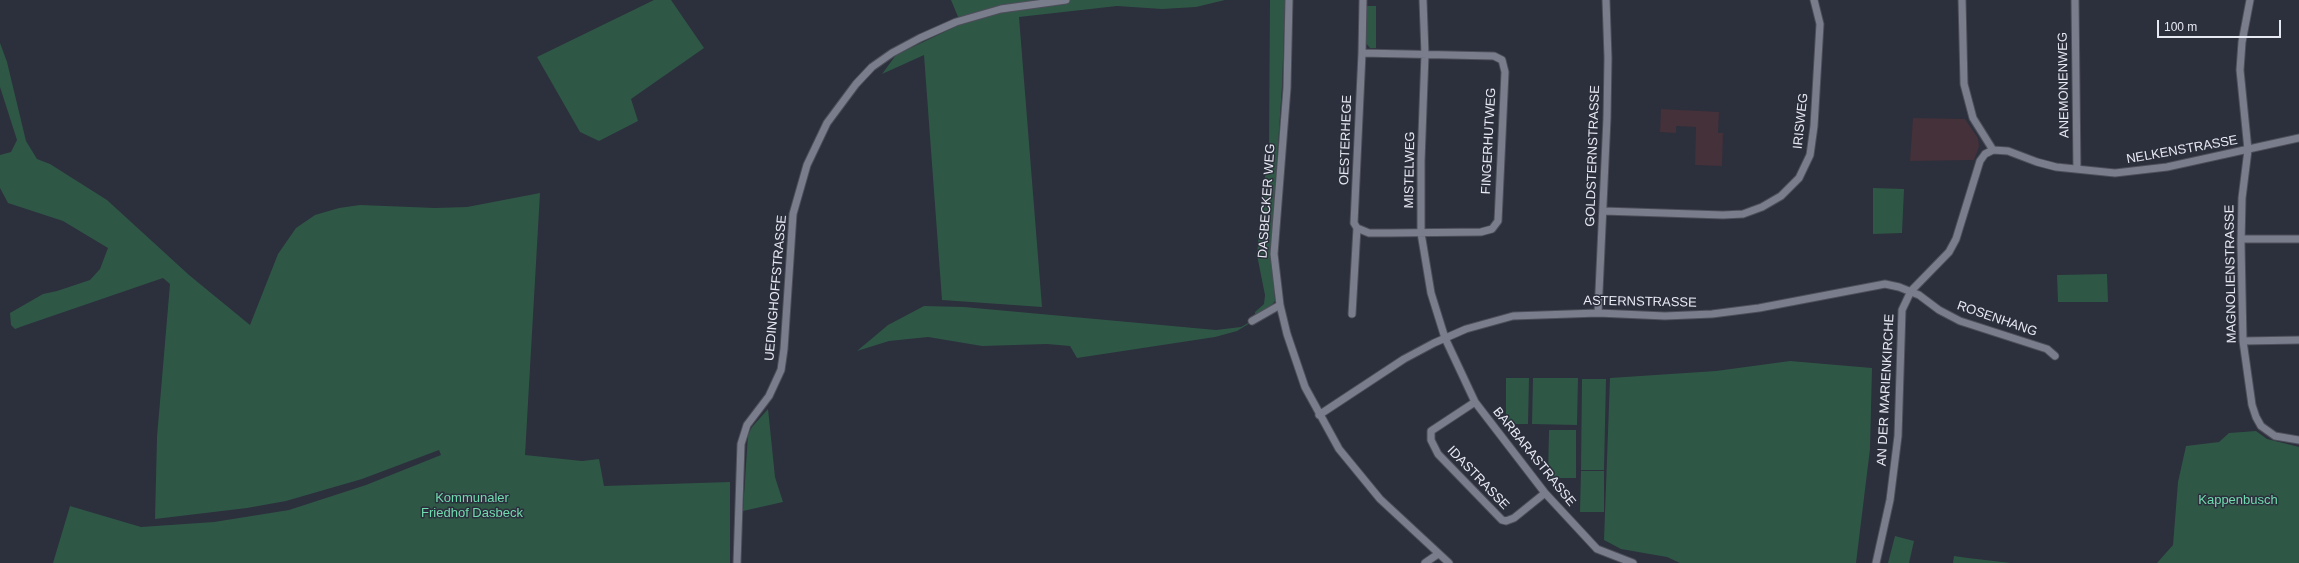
<!DOCTYPE html>
<html>
<head>
<meta charset="utf-8">
<style>
  body { margin:0 }
  #map { position:relative; width:2299px; height:563px; overflow:hidden; background:#2c2f3c; font-family:Arial,sans-serif }
  canvas { display:block }
  .scale { position:absolute; left:2157px; top:20px; width:124px; height:18px; box-sizing:border-box; border:2px solid #e7e9f2; border-top:0; padding-left:5px; font-size:12px; line-height:14px; white-space:nowrap; color:#e7e9f2; -webkit-text-stroke:3px #2c2f3c; paint-order:stroke }
</style>
</head>
<body>
<div id="map">
<canvas width="2299" height="563"></canvas>
<div class="scale">100 m</div>
</div>
<script>
const ctx = document.querySelector('canvas').getContext('2d');
ctx.lineJoin = 'round';
function fillPath(path, color) {
  ctx.fillStyle = color;
  ctx.fill(path, 'evenodd');
}
function shape(rows) {
  const path = new Path2D();
  for (const r of rows) {
    path.moveTo(r[0], r[1]);
    for (let i = 2; i < r.length; i += 2) path.lineTo(r[i], r[i + 1]);
  }
  return path;
}
function strokePath(path, color, width, dash) {
  ctx.strokeStyle = color;
  ctx.lineWidth = width;
  ctx.lineCap = dash ? 'butt' : 'round';
  ctx.setLineDash(dash || []);
  ctx.stroke(path);
}
function drawText(font, color, halo, rows, align = 'center') {
  ctx.font = font + ' Arial,sans-serif';
  ctx.lineWidth = 3;
  ctx.setLineDash([]);
  ctx.textBaseline = 'middle';
  ctx.strokeStyle = halo;
  ctx.fillStyle = color;
  for (const [text, x, y, turn = 0] of rows) {
    ctx.save();
    ctx.translate(x, y);
    ctx.rotate((+turn || 0) * Math.PI / 180);
    ctx.textAlign = isNaN(turn) ? turn : align;
    if (halo) ctx.strokeText(text, 0, 0);
    ctx.fillText(text, 0, 0);
    ctx.restore();
  }
}
fillPath(shape([
  [1661,109,1719,112,1718,133,1723,133,1722,166,1695,165,1696,127,1676,126,1676,133,1660,132],
  [1913,118,1965,119,1978,138,1979,147,1974,160,1910,161]
]), '#44313a');
fillPath(shape([
  [654,0,671,0,704,48,631,99,638,121,599,141,580,132,537,57],
  [951,0,1225,0,1196,7,1162,9,1117,6,1019,17,1042,307,942,300,924,55,882,74,896,55,961,24],
  [1270,0,1285,0,1282,86,1271,248,1275,301,1269,308,1255,315,1255,312,1264,304,1265,295,1257,255,1262,197,1269,150],
  [1367,6,1376,6,1376,48,1370,48,1365,42],
  [0,43,7,62,26,141,37,159,50,164,107,200,189,275,250,325,278,254,296,228,315,215,339,208,360,205,435,208,467,207,540,193,525,455,582,461,599,459,604,486,730,482,730,563,53,563,70,506,141,527,214,522,289,510,366,485,441,455,439,450,362,479,286,501,247,508,155,519,157,437,170,284,163,278,23,326,15,329,11,325,10,313,43,294,57,291,90,280,100,269,108,248,63,221,8,203,0,188,0,155,11,152,17,140,0,87],
  [1873,188,1904,189,1902,233,1873,234],
  [2107,274,2108,302,2058,302,2057,275],
  [924,306,964,307,1216,330,1241,327,1268,312,1237,331,1215,337,1077,358,1070,346,1047,344,982,346,928,337,889,341,857,351,888,325],
  [1790,361,1872,368,1870,449,1856,563,1680,563,1667,557,1621,549,1604,540,1610,378,1716,371],
  [1506,378,1529,378,1528,424,1506,424],
  [1533,378,1578,378,1577,425,1532,424],
  [1582,379,1606,379,1604,470,1581,470],
  [768,409,775,477,783,502,743,511,748,435,752,427],
  [1549,430,1576,430,1576,478,1548,478],
  [2256,431,2267,439,2299,447,2299,563,2157,563,2173,545,2178,482,2186,446,2219,442,2229,433],
  [1581,471,1604,471,1604,512,1580,512],
  [1895,536,1914,541,1909,563,1888,563],
  [1954,556,1968,558,2011,563,1953,563]
]), '#2f5746');
const minor = shape([
  [1289,0,1287,88,1274,254,1280,305,1287,334,1305,387,1339,449,1380,499,1449,563],
  [1423,0,1425,54,1421,161,1421,233,1431,293,1445,338,1475,402,1545,493,1597,549,1633,563],
  [1962,0,1964,84,1973,118,1993,150,2008,151,2037,162,2056,167,2115,173,2167,167,2299,138],
  [2075,0,2077,169],
  [2250,0,2242,42,2240,70,2248,150,2242,198,2241,244,2243,341,2252,405,2256,417,2261,426,2275,436,2299,440],
  [1362,53,1494,56,1502,60,1505,72,1498,221,1492,229,1481,232,1389,233,1369,233,1357,228,1354,223,1362,53],
  [1362,53,1363,0],
  [1603,211,1723,215,1743,214,1762,207,1781,196,1799,178,1810,155,1814,126,1820,24,1814,0],
  [2241,239,2299,239],
  [1598,313,1607,118,1608,58,1606,0],
  [1352,314,1357,228],
  [1252,321,1280,305],
  [2243,341,2299,340],
  [1475,402,1431,431,1431,440,1438,454,1502,520,1506,521,1514,518,1545,493],
  [1319,415,1404,359,1434,343,1466,329,1513,316,1598,313,1665,316,1712,314,1759,308,1885,284,1899,287,1919,295,1939,310,1960,321,2047,349,2055,356],
  [737,563,741,444,747,425,769,396,781,370,784,349,793,214,807,165,827,123,856,84,872,67,892,53,920,38,956,22,1001,9,1066,0],
  [1425,563,1438,554],
  [1876,563,1890,500,1898,436,1902,310,1911,291,1949,252,1956,239,1980,161,1985,154,1993,150]
]);
strokePath(minor, '#4c4e59', 9);
strokePath(minor, '#7a7d8c', 7);
drawText('13px', '#e7e9f2', '#2c2f3c', [
  ["ANEMONENWEG",2064,85,-91],
  ["IRISWEG",1801,121,-84],
  ["OESTERHEGE",1346,140,-88],
  ["FINGERHUTWEG",1489,141,-87],
  ["NELKENSTRASSE",2182,150,-10],
  ["GOLDSTERNSTRASSE",1593,156,-88],
  ["MISTELWEG",1410,170,-89],
  ["DASBECKER WEG",1267,201,-86],
  ["MAGNOLIENSTRASSE",2231,274,-91],
  ["UEDINGHOFFSTRASSE",776,288,-85],
  ["ASTERNSTRASSE",1640,302,1],
  ["ROSENHANG",1997,319,19],
  ["AN DER MARIENKIRCHE",1886,390,-87],
  ["BARBARASTRASSE",1534,457,51],
  ["IDASTRASSE",1478,478,46]
]);
drawText('13px', '#71daaf', '#2c2f3c', [
  ["Kommunaler",472,498],
  ["Friedhof Dasbeck",472,513],
  ["Kappenbusch",2238,500]
]);
</script>
</body>
</html>
